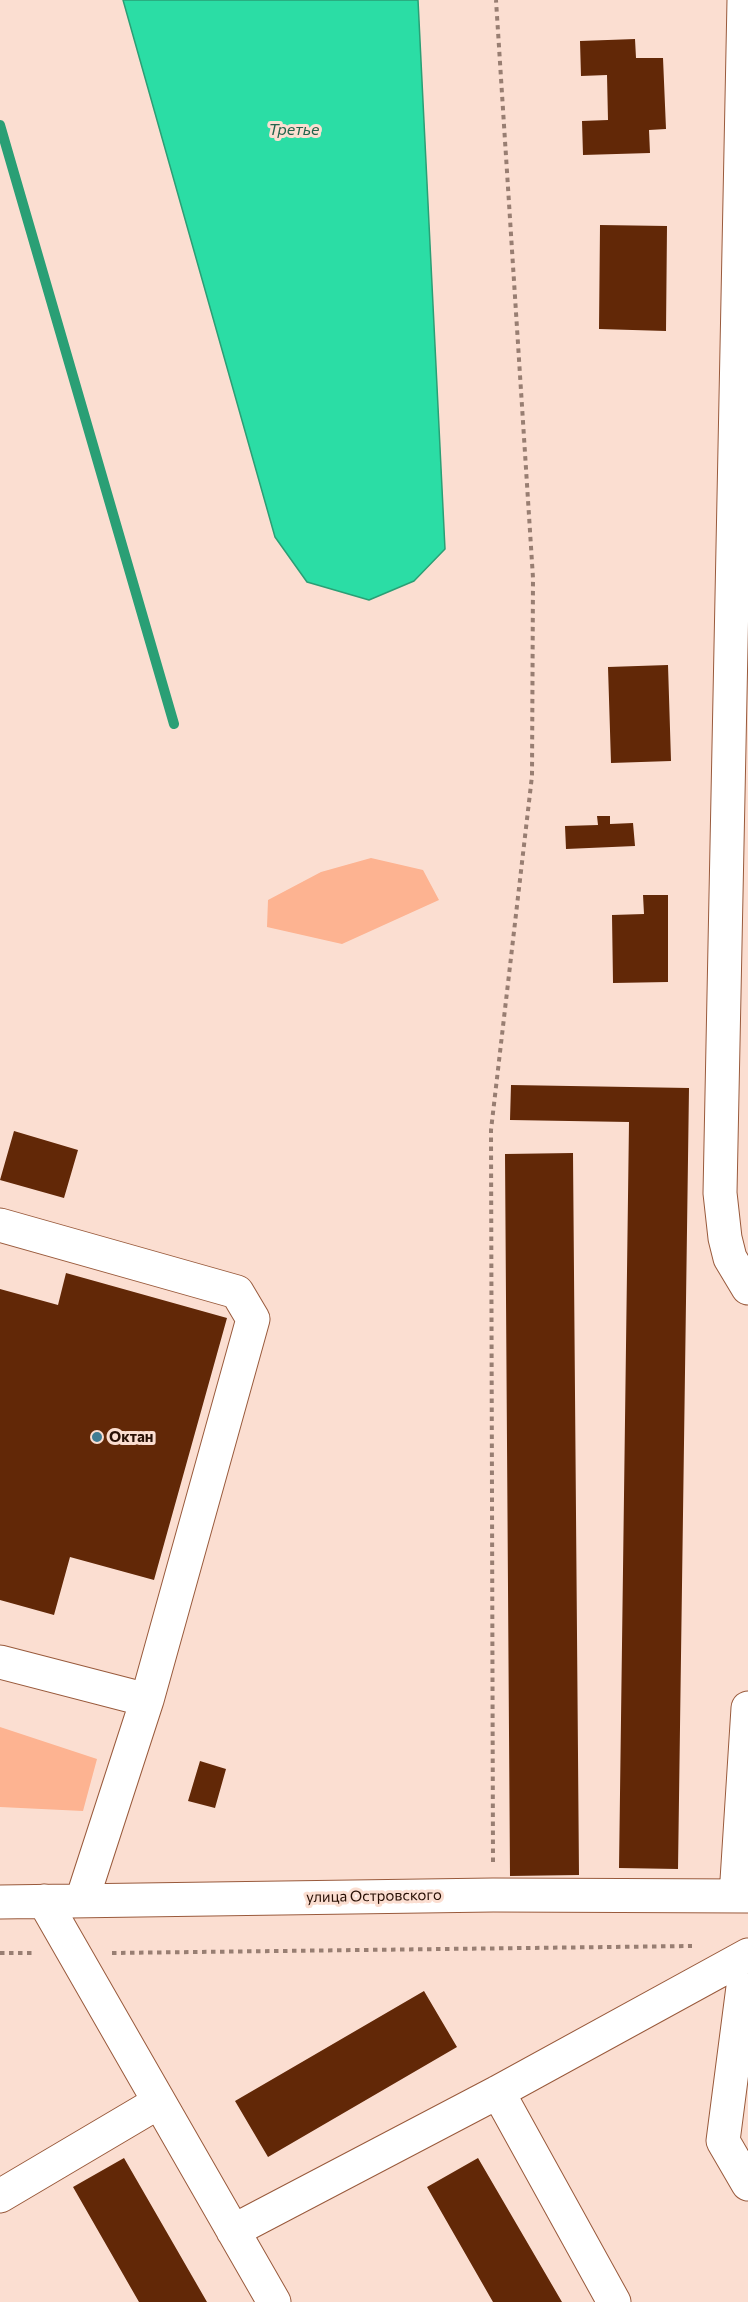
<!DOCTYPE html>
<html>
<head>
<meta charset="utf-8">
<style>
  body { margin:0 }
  canvas { display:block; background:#fbded1 }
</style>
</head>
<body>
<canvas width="748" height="2302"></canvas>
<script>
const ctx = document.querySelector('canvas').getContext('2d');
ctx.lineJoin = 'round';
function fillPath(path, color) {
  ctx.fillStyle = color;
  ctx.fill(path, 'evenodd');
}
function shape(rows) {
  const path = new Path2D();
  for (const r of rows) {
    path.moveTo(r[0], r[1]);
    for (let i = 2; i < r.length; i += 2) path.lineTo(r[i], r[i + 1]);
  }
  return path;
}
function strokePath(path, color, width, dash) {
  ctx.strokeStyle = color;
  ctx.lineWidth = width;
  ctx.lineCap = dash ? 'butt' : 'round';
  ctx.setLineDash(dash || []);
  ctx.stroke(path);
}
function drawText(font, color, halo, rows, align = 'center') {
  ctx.font = font + ' Commissioner,sans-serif';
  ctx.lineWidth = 6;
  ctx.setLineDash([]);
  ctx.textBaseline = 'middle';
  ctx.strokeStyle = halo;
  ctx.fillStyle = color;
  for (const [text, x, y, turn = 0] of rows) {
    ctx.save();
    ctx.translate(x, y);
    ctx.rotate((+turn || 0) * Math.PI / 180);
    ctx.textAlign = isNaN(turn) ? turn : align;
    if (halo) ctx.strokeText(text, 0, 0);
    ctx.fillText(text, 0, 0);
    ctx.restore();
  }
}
fillPath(shape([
  [371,858,423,870,439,900,342,944,267,927,268,900,321,872],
  [0,1727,97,1759,83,1811,0,1807]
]), '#fdb391');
const water = shape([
  [123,0,418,0,445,549,414,581,369,600,307,582,275,537,123,0]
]);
fillPath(water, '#2bdda5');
strokePath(water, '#2a9f75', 1.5);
strokePath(shape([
  [0,125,174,724]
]), '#2a9f75', 10);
fillPath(shape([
  [635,39,636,58,663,58,666,129,649,130,650,153,583,155,582,121,608,120,607,75,581,76,580,41],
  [600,225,667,226,666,331,599,329],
  [668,665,671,761,611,763,608,667],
  [597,816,610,816,610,824,633,823,635,846,566,849,565,826,598,825],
  [643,895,668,895,668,982,613,983,612,915,644,914],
  [511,1085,689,1088,678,1869,619,1868,629,1122,510,1120],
  [14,1131,78,1150,64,1198,0,1180],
  [573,1153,579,1875,510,1876,505,1154],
  [66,1273,227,1318,154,1580,70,1557,54,1615,0,1600,0,1289,58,1305],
  [200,1761,226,1769,215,1808,188,1801],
  [424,1991,457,2047,268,2157,235,2101],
  [124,2158,207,2302,139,2302,73,2187],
  [478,2158,562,2302,493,2302,427,2187]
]), '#622807');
const minor = shape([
  [744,0,720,1193,725,1238,730,1258,748,1288],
  [0,1225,237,1292,253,1319,147,1700,82,1900],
  [0,1662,147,1700],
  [736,1896,748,1708],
  [44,1901,274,2302],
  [0,1902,493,1895,748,1896],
  [747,1956,723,2141,748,2184],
  [498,2092,614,2302],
  [0,2196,159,2102],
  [233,2231,498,2092,748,1955]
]);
strokePath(minor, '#995a3c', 35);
strokePath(shape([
  [493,1862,491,1130,532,776,533,578,496,0],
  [0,1953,35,1953],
  [112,1953,692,1946]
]), '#987e72', 4, [4.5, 4.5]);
strokePath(minor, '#fff', 33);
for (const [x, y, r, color] of [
  [97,1437,6,"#407c93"]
]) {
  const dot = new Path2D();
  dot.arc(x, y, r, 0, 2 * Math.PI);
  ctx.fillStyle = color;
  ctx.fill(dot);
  strokePath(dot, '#fbded1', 2);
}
drawText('bold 15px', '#270f04', '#fbded1', [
  ["Октан",109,1437]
], 'left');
drawText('15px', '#270f04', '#fbded1', [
  ["улица Островского",374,1896,-1]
]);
drawText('italic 16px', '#24634c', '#fbded1', [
  ["Третье",294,130]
]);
</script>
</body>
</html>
